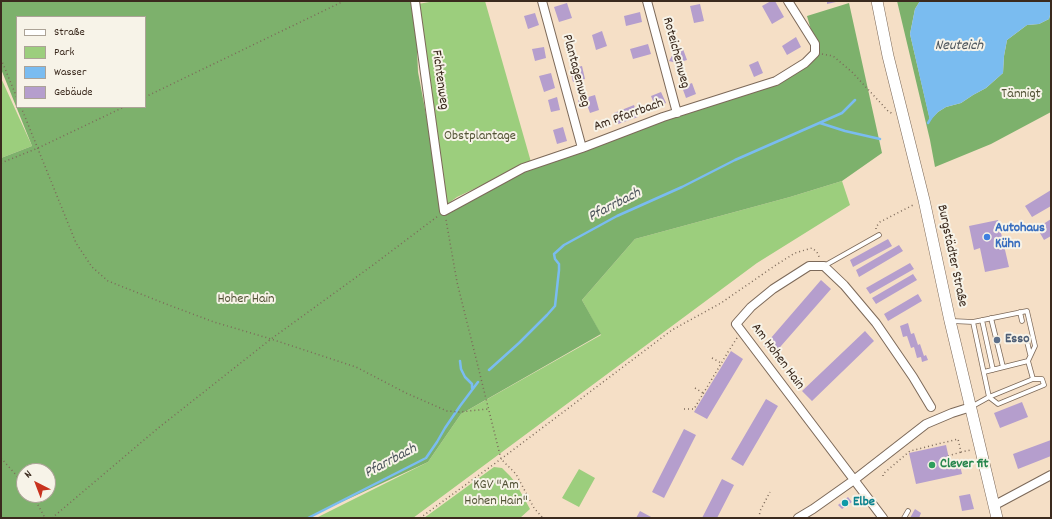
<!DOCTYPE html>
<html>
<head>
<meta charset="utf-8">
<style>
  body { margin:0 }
  #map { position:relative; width:1052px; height:519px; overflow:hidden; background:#f5dfc6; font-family:Dekko,sans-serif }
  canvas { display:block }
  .frame { position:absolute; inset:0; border:2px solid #3b2a1e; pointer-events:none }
  .legend { position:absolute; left:16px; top:16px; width:130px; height:92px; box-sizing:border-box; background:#f7f3e8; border:1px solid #aca397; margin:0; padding:5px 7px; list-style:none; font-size:12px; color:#3b2a1e }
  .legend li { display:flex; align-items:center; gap:8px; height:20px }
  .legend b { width:20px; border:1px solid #aca397 }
  .north { position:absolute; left:16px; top:463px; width:40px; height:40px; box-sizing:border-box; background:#f7f3e8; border:1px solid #aca397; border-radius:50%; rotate:318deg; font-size:11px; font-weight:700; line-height:16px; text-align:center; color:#3b2a1e }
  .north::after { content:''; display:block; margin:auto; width:14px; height:18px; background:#c8321e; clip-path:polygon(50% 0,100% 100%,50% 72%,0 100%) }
</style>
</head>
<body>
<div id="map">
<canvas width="1052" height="519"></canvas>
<div class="frame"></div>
<ul class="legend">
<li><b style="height:5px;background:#fff"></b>Straße</li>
<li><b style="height:11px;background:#9cce7d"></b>Park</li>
<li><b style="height:11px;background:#7abcf0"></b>Wasser</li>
<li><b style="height:11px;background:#b59ecd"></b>Gebäude</li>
</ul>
<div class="north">N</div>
</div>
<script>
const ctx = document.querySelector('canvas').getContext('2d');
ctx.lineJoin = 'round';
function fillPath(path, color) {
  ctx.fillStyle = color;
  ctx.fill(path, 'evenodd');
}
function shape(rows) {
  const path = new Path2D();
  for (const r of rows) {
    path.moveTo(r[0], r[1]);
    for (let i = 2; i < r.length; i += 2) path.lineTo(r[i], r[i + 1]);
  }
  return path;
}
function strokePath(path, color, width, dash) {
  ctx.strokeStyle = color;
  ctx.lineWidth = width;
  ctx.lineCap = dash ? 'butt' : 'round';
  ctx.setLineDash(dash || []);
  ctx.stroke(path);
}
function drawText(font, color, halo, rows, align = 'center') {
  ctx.font = font + ' Dekko,sans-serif';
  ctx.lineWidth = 4;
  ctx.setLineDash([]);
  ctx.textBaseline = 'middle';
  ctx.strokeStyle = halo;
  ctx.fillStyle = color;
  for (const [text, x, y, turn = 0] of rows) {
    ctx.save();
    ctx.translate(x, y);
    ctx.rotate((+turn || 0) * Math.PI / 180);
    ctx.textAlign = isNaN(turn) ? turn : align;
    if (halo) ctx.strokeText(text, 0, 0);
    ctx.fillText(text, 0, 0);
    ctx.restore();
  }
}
fillPath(shape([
  [435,1,485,1,531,162,457,197,446,205,418,4],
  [1,78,32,146,1,158],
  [842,181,850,205,757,263,413,518,316,518,428,462,461,414,601,335,582,300,635,239,790,197],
  [494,467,502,468,510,476,515,482,530,509,520,518,424,518],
  [579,469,595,478,579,507,562,498]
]), '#9cce7d');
fillPath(shape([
  [1,1,415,1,418,72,444,210,523,168,776,81,805,63,815,44,807,16,849,3,882,153,842,181,790,197,635,239,582,300,601,334,461,414,428,462,307,518,1,518,1,158,32,146,1,69],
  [17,17,145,17,145,107,17,107],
  [24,471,48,471,48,495,24,495],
  [897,1,920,1,915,9,910,34,930,120,938,112,946,107,961,103,973,95,986,88,1003,73,1004,56,1007,40,1027,25,1039,24,1049,19,1051,11,1051,112,991,144,935,167,930,140]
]), '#7db16c');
fillPath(shape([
  [920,1,1051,1,1051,11,1049,19,1039,24,1027,25,1007,40,1004,56,1003,73,986,88,973,95,961,103,946,107,938,112,930,121,910,34,915,9]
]), '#7abcf0');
strokePath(shape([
  [820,123,845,131,880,139],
  [928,123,931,118],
  [460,361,461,369,465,377,472,384,472,388],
  [489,370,519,343,547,315,555,306,559,270,559,264,555,259,554,254,564,245,617,216,682,187,735,160,842,113,855,100],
  [308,518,426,458,437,442,445,428,460,406,478,382]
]), '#7abcf0', 2.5);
fillPath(shape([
  [771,1,775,1,784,17,772,24,762,6],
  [827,1,836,1,836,2,827,4],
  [567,3,572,18,559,22,554,7],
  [700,4,704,21,694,23,690,6],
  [640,12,642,22,626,26,624,16],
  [535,13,539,25,528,29,524,16],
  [602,31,607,46,596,50,592,35],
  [796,37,801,47,787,55,782,46],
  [648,44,651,54,633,59,630,49],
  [544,47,546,58,535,61,532,49],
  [683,49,687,60,677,63,669,61,674,52],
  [758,61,763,73,754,77,749,65],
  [582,66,585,79,573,82,570,69],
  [551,73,555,88,544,92,539,76],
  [692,83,696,94,686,98,682,87],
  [661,92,666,103,656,108,651,96],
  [595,95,599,110,590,113,587,105,580,107,578,100],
  [557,97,560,110,551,112,548,100],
  [634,105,638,117,618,124,614,113],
  [563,127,567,141,557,144,553,130],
  [1051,190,1051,206,1032,217,1025,206],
  [1051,219,1051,236,1044,240,1037,228],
  [998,220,1009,267,985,272,980,248,974,250,969,226],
  [888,239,892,246,853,267,850,260],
  [899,245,903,251,859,277,856,270],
  [910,263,914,269,870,294,866,288],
  [913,274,917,280,876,304,872,298],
  [821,280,831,289,774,354,764,346],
  [918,294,922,301,888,321,884,314],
  [908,323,911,334,914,333,918,345,920,344,924,356,926,355,928,360,922,362,921,357,917,358,914,347,911,348,907,336,903,337,900,326],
  [865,331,874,341,812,401,802,391],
  [731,351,743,359,707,419,694,412],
  [766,399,778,406,743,466,731,459],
  [1022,402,1028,417,1000,428,994,413],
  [684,429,696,435,664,498,652,492],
  [1051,440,1051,456,1018,469,1013,454],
  [946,445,950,463,959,461,962,474,916,484,909,453],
  [722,479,734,485,717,518,702,518],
  [970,494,974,509,962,511,959,496],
  [848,497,852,502,842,509,838,505],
  [915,509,921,513,919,518,910,518],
  [640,511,653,518,636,518]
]), '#b59ecd');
const service = shape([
  [824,266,879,235],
  [1020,312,1022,321],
  [991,318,1003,367],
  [982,320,993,370],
  [952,321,973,322,1027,311,1035,346,1028,361,1033,379],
  [1026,337,1030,354],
  [984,372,1028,361],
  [971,407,989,397,1033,379,1042,379,1044,385,998,404,989,397,973,322],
  [904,518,908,511]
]);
const minor = shape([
  [415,1,444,211,523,168,582,148,663,117,776,81,805,63,815,53,815,44,788,1],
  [542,1,582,148],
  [647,1,677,113],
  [995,505,1051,475],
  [798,518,813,509,854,480,926,424,952,413,971,407],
  [883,518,736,324,751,307,773,289,809,266,824,266,844,285,876,323,913,377,931,407]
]);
const secondary = shape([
  [877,1,888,56,924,200,950,321,997,518]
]);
strokePath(service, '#7c6959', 5.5);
strokePath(minor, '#7c6959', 10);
strokePath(secondary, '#7c6959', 12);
strokePath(shape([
  [822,54,833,56,852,72,888,111,893,114],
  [1,59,17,98],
  [145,97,344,1],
  [21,107,76,243,92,267,108,281,166,304,214,322,271,339,356,367,406,393,447,411,459,412,488,409],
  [1,163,38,148,124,107],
  [446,220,457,282,501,459,516,474,534,508,543,518],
  [876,229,876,227,880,222,915,204],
  [712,358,721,363],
  [695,388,703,393],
  [684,409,694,409,728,352,737,338],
  [948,456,961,452],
  [1,458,18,477,24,485],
  [883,476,883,474,910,451,958,439,961,452,971,450],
  [31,495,38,505,45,518],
  [52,518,157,429,271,339,373,265,438,216],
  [420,518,501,459,672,330,721,303,776,265,795,253,812,248,817,252,820,259],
  [759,518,760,511,770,492]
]), '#7c6959', 1.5, [1, 3]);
strokePath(service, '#fff', 4);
strokePath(minor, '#fff', 8);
strokePath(secondary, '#fff', 11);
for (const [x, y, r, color] of [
  [987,237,4,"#3f7fe0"],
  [997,340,4,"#5c6f8a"],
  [932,465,4,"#2e9e5b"],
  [845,503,4,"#0f9aa8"]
]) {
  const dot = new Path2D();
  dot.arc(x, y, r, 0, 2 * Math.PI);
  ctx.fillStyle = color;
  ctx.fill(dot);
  strokePath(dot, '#f7f3e8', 1.5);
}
drawText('14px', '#3b2a1e', '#f7f3e8', [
  ["Roteichenweg",675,53,75],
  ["Plantagenweg",575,71,75],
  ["Fichtenweg",439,80,82],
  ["Am Pfarrbach",629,116,-20],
  ["Burgstädter Straße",951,256,78],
  ["Am Hohen Hain",777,357,53]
]);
drawText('14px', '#535336', '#f7f3e8', [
  ["Tännigt",1021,95],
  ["Obstplantage",480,137],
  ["Hoher Hain",246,300],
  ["KGV \"Am",496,486],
  ["Hohen Hain\"",496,502]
]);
drawText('bold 14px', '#366cbe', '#f7f3e8', [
  ["Autohaus",995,229],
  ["Kühn",995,245]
], 'left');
drawText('bold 14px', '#4e5e75', '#f7f3e8', [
  ["Esso",1005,340]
], 'left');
drawText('bold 14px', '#27864d', '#f7f3e8', [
  ["Clever fit",940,465]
], 'left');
drawText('bold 14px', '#0d838f', '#f7f3e8', [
  ["Elbe",853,503]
], 'left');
drawText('italic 15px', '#4e565d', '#f7f3e8', [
  ["Neuteich",959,47],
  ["Pfarrbach",615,206,-27],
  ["Pfarrbach",391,462,-28]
]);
</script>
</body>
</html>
